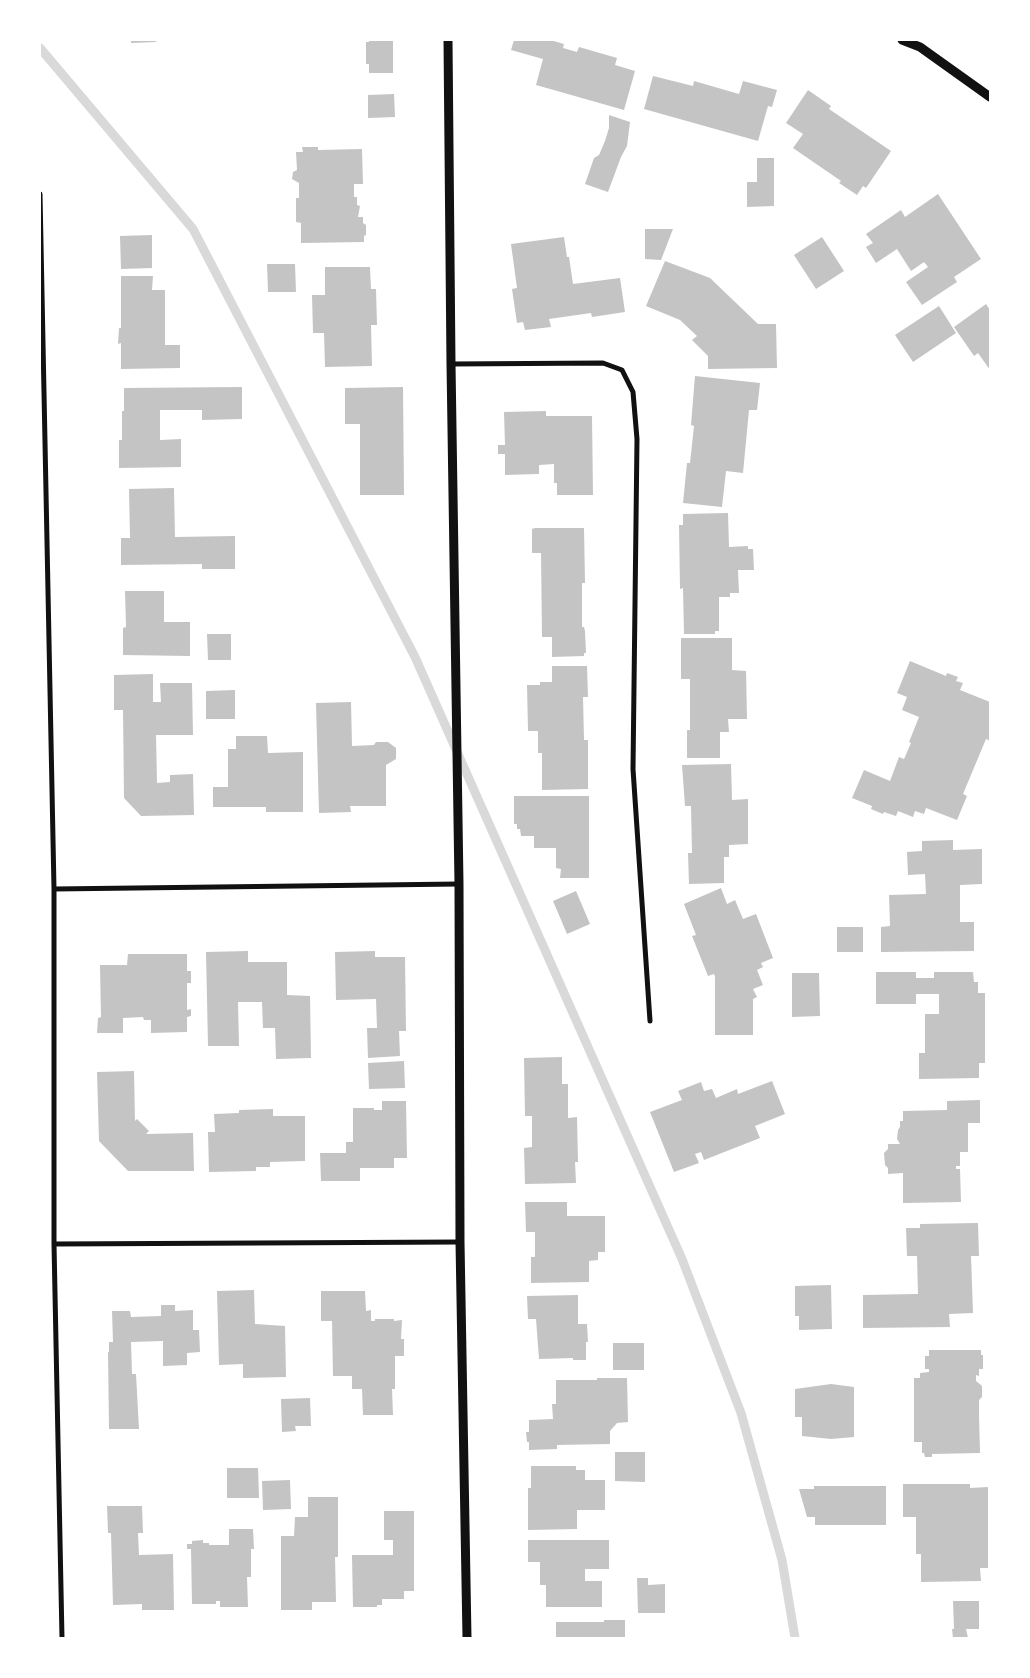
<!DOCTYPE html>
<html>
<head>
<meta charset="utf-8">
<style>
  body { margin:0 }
  #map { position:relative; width:1030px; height:1678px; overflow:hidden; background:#fff; font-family:"Zilla Slab",serif }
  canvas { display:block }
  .frame { position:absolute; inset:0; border:41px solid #fff; pointer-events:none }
</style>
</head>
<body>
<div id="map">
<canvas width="1030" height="1678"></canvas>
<div class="frame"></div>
</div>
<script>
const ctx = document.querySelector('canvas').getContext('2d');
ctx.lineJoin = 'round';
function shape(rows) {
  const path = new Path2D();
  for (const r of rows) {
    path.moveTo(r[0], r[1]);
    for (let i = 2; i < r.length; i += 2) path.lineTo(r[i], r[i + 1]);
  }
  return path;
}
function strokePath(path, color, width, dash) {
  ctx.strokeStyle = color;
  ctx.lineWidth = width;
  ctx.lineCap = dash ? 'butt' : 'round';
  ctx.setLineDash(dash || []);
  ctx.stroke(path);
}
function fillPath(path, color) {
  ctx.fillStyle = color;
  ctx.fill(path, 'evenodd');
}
strokePath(shape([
  [40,48,193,229,415,657,682,1259,741,1413,782,1560,795,1638]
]), '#d9d9d9', 9);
fillPath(shape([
  [131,40,156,40,156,42,131,43],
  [369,40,393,40,393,73,369,73,369,64,366,64,366,42,369,42],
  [514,40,550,40,564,44,563,48,577,52,579,47,617,58,615,65,635,71,624,110,536,85,543,59,511,50],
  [653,76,693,86,694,81,739,94,743,81,777,90,772,107,768,106,758,141,644,109],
  [808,90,831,106,829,109,891,151,866,188,863,186,857,195,839,183,841,181,793,148,803,134,786,123],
  [394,94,395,117,368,118,368,95],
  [609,115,630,122,627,146,621,157,608,192,585,184,594,158,599,155,605,141,609,128],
  [302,147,318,147,318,150,362,149,363,184,354,184,354,197,357,197,357,205,360,206,358,217,363,217,363,223,366,225,366,235,364,236,364,242,301,243,301,223,296,222,296,198,299,198,299,183,292,179,293,172,297,170,296,152,303,152],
  [757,158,774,158,774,206,747,207,747,182,757,182],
  [938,194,981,259,954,277,957,282,922,305,906,282,928,267,924,262,911,271,897,249,876,263,866,247,873,243,866,234,901,210,905,217],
  [645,229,673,229,661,260,645,259],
  [152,235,152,268,121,269,120,236],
  [564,237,567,257,569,257,573,284,620,278,625,312,592,317,591,313,549,319,551,327,525,330,523,322,517,323,512,289,517,288,511,244],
  [822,237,844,271,816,289,794,255],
  [665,261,710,278,758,324,776,324,777,368,708,369,708,356,692,340,697,336,680,320,646,306],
  [267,264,295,264,296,292,268,292],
  [325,267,370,267,371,289,376,289,377,325,371,325,372,366,325,367,324,333,313,333,312,295,325,295],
  [121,276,153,276,152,290,165,290,165,345,180,345,180,368,121,369,121,343,118,344,119,328,121,328],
  [986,304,990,310,990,370,978,353,974,356,954,327],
  [939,306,956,333,913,362,895,335],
  [695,376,760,383,757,410,749,410,743,473,726,471,722,507,683,503,687,463,690,463,694,426,691,425],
  [242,387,242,419,202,420,202,410,160,410,160,440,181,439,181,467,119,468,119,440,122,440,122,411,124,411,124,388],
  [403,387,404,495,360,495,360,424,345,424,345,388],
  [546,411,546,416,592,416,593,495,557,495,557,483,554,483,554,464,539,465,539,474,505,475,505,454,498,454,498,445,505,445,504,412],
  [174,488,175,537,235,536,235,569,202,569,202,564,121,565,121,538,130,538,129,489],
  [728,513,729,547,748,546,748,549,753,549,754,570,738,570,739,593,730,593,730,597,719,597,719,631,715,631,715,634,684,634,683,588,680,589,679,525,683,525,683,514],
  [535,528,584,528,585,583,582,583,582,627,584,627,585,631,586,653,584,653,584,656,552,657,552,637,542,637,541,553,532,553,532,529],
  [125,591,164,591,164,622,190,622,190,656,123,655,123,628,126,627],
  [207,634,231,634,231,660,208,660],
  [681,638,732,638,732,670,746,671,747,719,728,719,729,732,720,732,720,758,687,758,687,730,690,730,690,679,681,679],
  [910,661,946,676,947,673,958,677,956,681,963,683,960,690,990,702,990,741,986,739,963,794,967,796,957,820,926,808,924,814,915,811,913,817,898,811,896,816,884,812,883,814,871,809,872,806,852,798,864,770,890,781,899,757,904,759,911,743,909,742,919,717,902,710,907,697,897,693],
  [552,666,587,666,588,697,583,697,584,740,588,740,588,789,542,790,542,753,538,753,538,731,528,731,527,685,540,685,540,682,552,682],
  [153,674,153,702,161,702,160,683,192,683,193,735,156,735,157,783,170,782,170,775,193,774,194,815,141,816,124,798,123,710,114,710,114,675],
  [235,690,235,719,206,719,206,691],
  [351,702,352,746,374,745,376,742,388,742,396,748,396,759,386,765,386,806,350,806,351,812,319,813,316,703],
  [236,736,267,736,268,753,303,752,303,812,266,812,266,807,213,807,213,787,228,787,228,749,236,749],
  [731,764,732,800,748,799,748,844,729,845,729,857,724,857,724,883,689,884,688,853,692,853,691,806,685,806,682,765],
  [514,796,589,796,589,878,560,878,561,869,556,868,556,848,534,848,534,836,521,836,520,829,517,829,517,824,514,824],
  [953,840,953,850,982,849,982,884,960,885,960,922,974,922,974,951,881,952,881,927,890,926,889,895,926,894,925,874,908,875,907,852,922,851,922,841],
  [721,888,727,904,735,900,743,919,756,914,773,958,761,963,763,967,757,970,763,985,753,989,757,997,753,999,753,1035,715,1035,715,977,714,974,708,976,692,936,696,935,684,904],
  [576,891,590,924,567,934,553,901],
  [837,927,863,927,863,952,837,952],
  [248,951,248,962,287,962,287,995,310,996,311,1058,276,1059,275,1028,263,1028,262,1002,238,1002,239,1046,208,1046,206,952],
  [375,951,375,957,405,957,406,1031,399,1031,400,1056,368,1058,367,1028,377,1028,376,999,336,1000,335,952],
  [128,954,187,954,187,971,191,971,191,983,187,983,187,1010,191,1009,191,1016,187,1017,187,1032,151,1033,151,1020,144,1020,143,1017,123,1018,123,1033,97,1033,98,1018,101,1017,100,965,127,965],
  [876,972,916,972,916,978,934,978,934,972,973,972,974,982,978,982,978,993,985,993,985,1063,979,1063,979,1078,919,1079,919,1053,925,1053,925,1014,939,1014,939,994,916,994,916,1004,876,1004],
  [792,973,819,973,820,1016,792,1017],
  [562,1057,562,1084,568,1084,568,1118,577,1117,578,1162,575,1162,576,1183,525,1184,524,1148,532,1147,532,1116,525,1116,524,1058],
  [404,1061,405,1088,369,1089,368,1063],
  [134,1071,135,1121,137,1119,149,1131,146,1134,193,1133,194,1171,128,1171,99,1141,97,1072],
  [772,1081,785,1114,755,1126,760,1138,704,1160,701,1152,695,1154,699,1163,674,1172,650,1112,682,1100,678,1091,701,1082,704,1091,712,1089,716,1098,737,1089,738,1094],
  [980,1100,980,1123,968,1123,968,1152,960,1152,960,1166,956,1166,956,1169,960,1169,961,1202,903,1203,903,1173,888,1174,888,1168,885,1165,884,1153,888,1149,888,1144,900,1144,897,1139,898,1130,900,1127,900,1121,903,1121,903,1111,947,1110,947,1101],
  [382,1101,406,1101,407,1158,394,1158,394,1168,360,1168,360,1181,321,1181,320,1153,346,1153,346,1142,353,1142,353,1108,374,1108,374,1110,382,1110],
  [273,1109,273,1116,305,1116,305,1161,270,1162,270,1167,256,1167,256,1171,209,1172,208,1132,215,1132,214,1114,239,1113,239,1110],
  [525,1202,567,1202,567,1216,605,1216,605,1252,598,1252,598,1260,589,1261,589,1282,531,1283,531,1257,535,1257,535,1232,526,1232],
  [978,1223,979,1256,971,1256,973,1313,949,1314,950,1327,863,1328,863,1295,918,1294,917,1256,907,1256,906,1228,920,1228,920,1224],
  [831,1285,832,1329,799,1330,799,1316,795,1316,795,1286],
  [254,1290,255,1324,285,1326,286,1377,243,1378,243,1364,219,1365,217,1291],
  [321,1291,365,1291,366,1311,371,1310,371,1321,375,1321,375,1319,394,1319,394,1321,402,1320,401,1339,404,1339,404,1356,395,1356,395,1389,392,1389,393,1415,363,1415,362,1389,352,1389,352,1376,333,1376,332,1321,321,1321],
  [578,1295,578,1324,587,1324,588,1342,586,1342,586,1360,573,1360,573,1358,539,1359,536,1319,528,1319,527,1296],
  [161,1305,175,1305,175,1311,193,1310,193,1330,199,1330,200,1352,187,1353,187,1365,163,1366,163,1341,131,1342,132,1374,136,1374,139,1429,109,1429,108,1352,109,1352,109,1342,113,1342,112,1311,130,1311,131,1317,161,1316],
  [613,1343,644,1343,644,1370,613,1370],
  [929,1350,981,1350,981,1355,983,1355,983,1369,979,1369,979,1376,976,1375,976,1381,982,1386,982,1397,979,1400,979,1415,980,1453,932,1454,932,1457,925,1457,924,1453,922,1453,922,1442,914,1442,914,1378,920,1378,920,1373,929,1372,929,1369,925,1369,925,1356,929,1356],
  [597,1378,627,1378,628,1422,617,1423,610,1431,610,1444,557,1445,557,1449,529,1450,529,1442,527,1442,526,1432,529,1432,529,1420,553,1419,552,1404,556,1404,556,1380,597,1380],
  [831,1384,854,1387,854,1437,831,1439,802,1436,802,1417,795,1417,795,1389],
  [310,1398,311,1426,295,1426,296,1431,282,1432,281,1399],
  [615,1452,645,1452,645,1482,615,1481],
  [531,1466,576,1466,576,1470,585,1470,585,1480,605,1480,605,1510,577,1510,577,1529,528,1530,528,1488,531,1488],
  [227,1468,258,1468,259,1498,227,1498],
  [290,1480,291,1509,263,1510,262,1481],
  [903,1484,970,1484,970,1488,988,1487,988,1568,980,1568,981,1581,921,1582,921,1554,916,1554,916,1517,903,1517],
  [814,1486,886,1486,886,1525,815,1525,815,1517,807,1517,799,1489,814,1489],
  [308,1497,338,1497,338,1557,335,1557,336,1602,312,1602,312,1610,281,1610,281,1536,294,1536,295,1517,308,1517],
  [107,1506,142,1506,143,1533,138,1533,139,1555,173,1554,174,1610,142,1610,142,1604,113,1605,111,1533,108,1533],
  [384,1511,414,1511,414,1591,404,1591,404,1599,382,1599,382,1605,377,1605,377,1607,353,1607,352,1555,393,1555,393,1540,384,1540],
  [229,1529,253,1529,254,1549,251,1549,251,1577,247,1577,248,1607,220,1607,220,1601,216,1601,216,1604,192,1604,191,1549,187,1549,187,1544,192,1544,192,1541,203,1540,203,1543,209,1543,209,1545,229,1545],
  [528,1540,609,1540,609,1569,585,1569,585,1581,602,1581,602,1607,546,1607,546,1585,540,1585,540,1562,528,1562],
  [637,1578,648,1578,648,1585,665,1584,665,1613,638,1613],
  [953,1601,979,1601,979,1629,966,1629,968,1638,953,1638,952,1629,954,1629],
  [604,1620,625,1620,625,1638,556,1638,556,1622,604,1622]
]), '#c4c4c4');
strokePath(shape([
  [40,194,54,889,54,1244,62,1638],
  [451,364,603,363,622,370,633,392,637,439,633,769,650,1021],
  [54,889,459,884],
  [54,1244,460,1242]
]), '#111', 5);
strokePath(shape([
  [448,40,451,364,459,884,460,1242,467,1638],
  [902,40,920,47,990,97]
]), '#111', 9);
</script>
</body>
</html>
